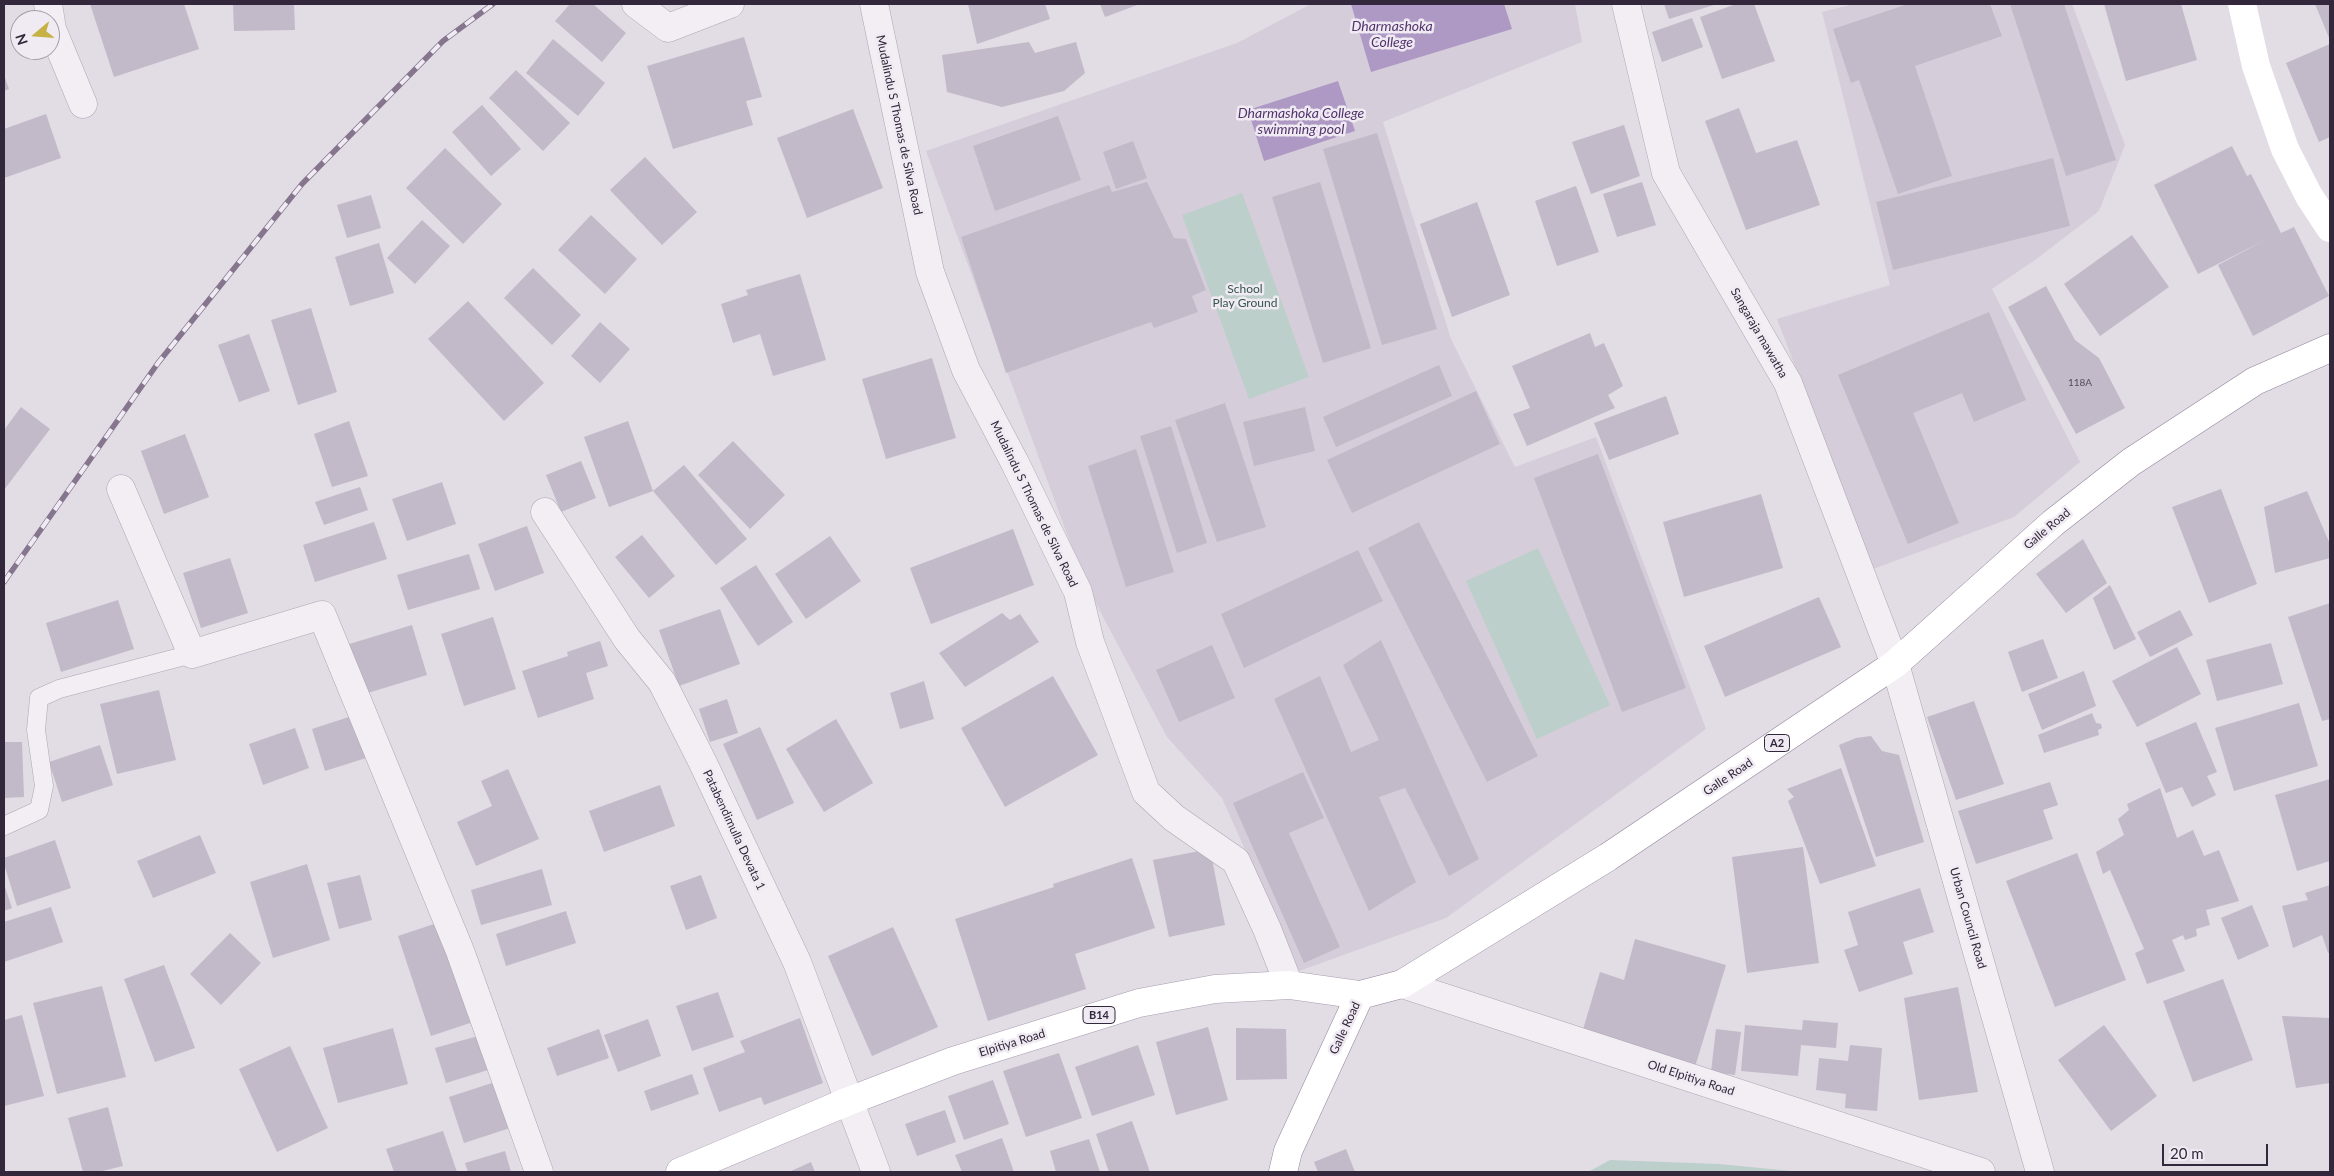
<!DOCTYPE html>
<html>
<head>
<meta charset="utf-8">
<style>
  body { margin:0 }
  #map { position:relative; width:2334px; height:1176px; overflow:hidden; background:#e2dce5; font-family:Lato,sans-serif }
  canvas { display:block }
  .frame { position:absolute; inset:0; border:5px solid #33273b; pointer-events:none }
  .north { position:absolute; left:10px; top:10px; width:50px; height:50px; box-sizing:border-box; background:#f0ebf3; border:1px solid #a49da9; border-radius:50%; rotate:252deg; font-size:14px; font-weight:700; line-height:20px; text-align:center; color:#33273b }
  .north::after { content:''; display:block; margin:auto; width:18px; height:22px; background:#c6b145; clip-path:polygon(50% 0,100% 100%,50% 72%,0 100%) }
  .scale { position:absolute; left:2162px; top:1144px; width:106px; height:22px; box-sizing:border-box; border:2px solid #33273b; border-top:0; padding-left:6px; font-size:15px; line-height:18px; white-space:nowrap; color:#33273b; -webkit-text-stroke:4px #f0ebf3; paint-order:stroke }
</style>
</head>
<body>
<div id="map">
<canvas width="2334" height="1176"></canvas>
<div class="frame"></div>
<div class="north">N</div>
<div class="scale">20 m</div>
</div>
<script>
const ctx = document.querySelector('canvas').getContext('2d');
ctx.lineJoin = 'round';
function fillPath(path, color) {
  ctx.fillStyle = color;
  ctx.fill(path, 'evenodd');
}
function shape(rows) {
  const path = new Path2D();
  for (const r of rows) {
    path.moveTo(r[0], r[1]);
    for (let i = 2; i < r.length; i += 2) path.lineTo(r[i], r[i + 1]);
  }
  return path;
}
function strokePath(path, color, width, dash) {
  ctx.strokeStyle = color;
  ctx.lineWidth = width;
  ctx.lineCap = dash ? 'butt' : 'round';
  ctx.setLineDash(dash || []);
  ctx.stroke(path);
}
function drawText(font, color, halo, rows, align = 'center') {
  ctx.font = font + ' Lato,sans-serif';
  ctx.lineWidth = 5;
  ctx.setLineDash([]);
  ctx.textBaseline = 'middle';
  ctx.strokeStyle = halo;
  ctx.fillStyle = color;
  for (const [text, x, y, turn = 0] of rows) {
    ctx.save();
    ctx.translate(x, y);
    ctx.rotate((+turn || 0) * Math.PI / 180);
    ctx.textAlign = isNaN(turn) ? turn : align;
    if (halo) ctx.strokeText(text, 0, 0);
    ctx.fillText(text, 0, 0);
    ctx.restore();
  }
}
fillPath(shape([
  [1311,4,1575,4,1582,42,1383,122,1451,339,1515,467,1596,437,1706,729,1446,918,1299,971,1222,798,1167,737,1085,583,926,151,1237,43],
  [1854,4,2072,4,2125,145,2099,211,2035,260,1992,289,2080,462,2014,517,1873,569,1777,319,1890,285,1822,12]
]), '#d5ceda');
fillPath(shape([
  [1242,193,1309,377,1249,399,1182,215],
  [1538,548,1610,705,1537,739,1466,581],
  [1610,1160,1719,1164,1802,1172,1588,1172]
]), '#bdcfca');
fillPath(shape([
  [1351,4,1504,4,1512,29,1371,72],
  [1338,81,1355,131,1264,161,1248,110]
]), '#ae98c4');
fillPath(shape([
  [90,4,184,4,199,49,114,77],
  [233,4,294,4,295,30,234,31],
  [570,4,593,4,626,33,602,62,555,21],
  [968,4,1045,4,1050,19,977,44],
  [1100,4,1140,4,1105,17],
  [1664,4,1717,4,1669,19],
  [1736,4,1754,4,1775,61,1722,79,1700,17],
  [1908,4,1990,4,2002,36,1915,66,1952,176,1898,194,1859,80,1851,83,1833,29],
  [2010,4,2064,4,2116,160,2066,176],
  [2104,4,2181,4,2197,60,2126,81],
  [2315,4,2330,4,2330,40],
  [1692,18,1703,47,1662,62,1652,32],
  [744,37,762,97,746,101,753,125,673,149,647,66],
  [553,39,605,83,578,116,526,73],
  [1029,42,1035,53,1076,42,1085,73,1064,91,1002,107,947,92,942,55],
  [2330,44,2330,137,2319,142,2286,63],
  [516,70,570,123,543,151,489,98],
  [4,75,9,89,4,91],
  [482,105,521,149,491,176,452,132],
  [1739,108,1756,153,1797,140,1820,205,1746,230,1705,121],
  [853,109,883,188,807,218,777,138],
  [46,114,61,158,4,178,4,129],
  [1058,116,1081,180,995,211,973,146],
  [1624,125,1640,176,1591,194,1572,142],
  [1377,133,1437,329,1382,345,1323,149],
  [1133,141,1147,178,1116,189,1103,152],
  [2232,146,2247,176,2251,174,2281,233,2294,227,2329,296,2253,336,2218,265,2267,239,2198,274,2154,185],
  [445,148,502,204,463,244,406,188],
  [645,157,697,212,662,245,610,190],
  [2053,158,2070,226,1893,270,1876,202],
  [1147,182,1174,238,1186,239,1206,290,1192,296,1198,312,1154,328,1151,322,1006,373,961,237,1109,185,1112,192],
  [1320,182,1371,348,1323,363,1272,197],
  [1642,182,1656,225,1617,237,1603,194],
  [1576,186,1599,252,1557,266,1535,201],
  [371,195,381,228,347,238,337,205],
  [1477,202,1510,295,1452,317,1420,224],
  [591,215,637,259,605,294,558,250],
  [422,220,450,246,415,284,387,258],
  [2132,235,2169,287,2100,336,2064,284],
  [379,243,394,293,350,306,335,257],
  [533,268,581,315,552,345,504,298],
  [800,274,826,360,773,376,760,334,733,343,721,304,748,295,746,290],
  [2046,286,2075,340,2099,358,2125,408,2076,434,2008,307],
  [468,301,544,383,504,421,428,339],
  [311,308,337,392,298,405,271,320],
  [1989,312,2026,400,1974,422,1962,393,1913,413,1959,523,1908,544,1838,375],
  [600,322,630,349,600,383,571,356],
  [1590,333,1595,347,1604,343,1623,386,1608,395,1615,408,1527,446,1513,414,1530,408,1512,366],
  [249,334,270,391,239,402,218,345],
  [932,358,956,438,886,459,862,379],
  [1439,365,1452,396,1336,447,1323,417],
  [1476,391,1500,444,1352,513,1327,460],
  [1666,396,1679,434,1609,460,1594,423],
  [1225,403,1266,527,1217,542,1175,420],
  [21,407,50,429,4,490,4,430],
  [1305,407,1315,451,1254,466,1243,422],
  [349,421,368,476,332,487,314,434],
  [628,421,653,491,609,507,584,437],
  [1171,426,1207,543,1177,553,1140,436],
  [185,434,209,497,164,514,141,451],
  [733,441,785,495,750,529,698,475],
  [1136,449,1174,572,1126,587,1088,466],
  [1598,454,1686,688,1622,712,1534,478],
  [581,461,596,498,561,512,546,475],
  [684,465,747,539,716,565,653,491],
  [442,482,456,524,407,541,392,499],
  [360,487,368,510,324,525,315,502],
  [2221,489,2257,584,2209,603,2172,507],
  [2307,491,2330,544,2330,558,2275,573,2264,507],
  [1761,494,1783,568,1684,597,1663,522],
  [374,522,387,559,315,582,303,545],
  [1419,522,1538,756,1487,782,1368,548],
  [527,526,544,573,495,591,478,544],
  [1013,529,1034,585,931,624,910,568],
  [642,535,675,576,649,598,615,557],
  [830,536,861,581,806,619,775,574],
  [2083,539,2107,583,2066,613,2036,574],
  [1358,550,1383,601,1244,668,1221,614],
  [469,554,480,589,408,610,397,575],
  [230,558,248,613,201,628,183,573],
  [756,565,793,622,758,646,720,588],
  [2110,585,2136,639,2114,650,2093,598],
  [1819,597,1841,647,1725,697,1704,646],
  [118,600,134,649,61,672,46,623],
  [2330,603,2330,719,2322,721,2288,617],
  [720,609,740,664,679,686,659,630],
  [2180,610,2193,635,2150,657,2137,632],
  [1002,613,1010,620,1020,614,1039,642,965,687,939,653],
  [493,617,516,689,464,706,441,634],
  [412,625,427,675,361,695,346,645],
  [2043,639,2058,678,2022,692,2008,652],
  [1381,640,1479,859,1449,876,1405,788,1379,797,1416,882,1369,911,1274,699,1320,676,1351,752,1379,740,1343,665],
  [600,641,608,666,586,673,594,699,538,718,522,671,568,656,567,652],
  [2271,643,2283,684,2217,701,2206,660],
  [1212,645,1235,698,1179,722,1156,670],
  [2177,647,2201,694,2137,727,2112,681],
  [2084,671,2096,706,2042,730,2028,694],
  [1053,676,1098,755,1005,807,961,728],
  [924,681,934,719,900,729,890,693],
  [159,690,176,760,117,774,100,704],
  [727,699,738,733,710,742,699,709],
  [1974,701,2004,784,1956,800,1927,717],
  [2299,703,2318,766,2234,791,2215,728],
  [2092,713,2096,723,2101,724,2102,728,2098,730,2099,735,2044,753,2038,735],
  [355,715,369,757,325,771,312,729],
  [836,719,873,783,824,812,786,749],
  [2196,722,2217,772,2207,776,2216,795,2192,807,2182,787,2166,793,2145,743],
  [760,727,794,803,757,820,723,744],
  [295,728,309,768,263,785,249,744],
  [1871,736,1882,751,1899,755,1924,842,1876,857,1839,745,1856,738],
  [4,742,22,742,24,797,4,798],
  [100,745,113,785,62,802,49,762],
  [1841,768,1876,866,1820,884,1788,801,1794,797,1787,789],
  [508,769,539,839,476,866,457,822,492,806,481,781],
  [1303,772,1324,818,1289,833,1340,947,1304,963,1233,803],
  [2330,779,2330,861,2297,871,2275,795],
  [2050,782,2058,805,2043,810,2053,839,1976,864,1958,811],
  [660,785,675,826,604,852,589,811],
  [2160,788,2177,838,2193,830,2204,856,2219,850,2239,901,2206,910,2210,925,2196,929,2197,936,2185,940,2183,935,2172,940,2185,971,2147,984,2135,953,2144,949,2110,870,2103,874,2096,852,2124,835,2118,819,2129,810,2127,804],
  [200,835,216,873,153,898,137,861],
  [55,840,71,888,17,906,4,864,4,858],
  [1803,847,1819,963,1747,973,1732,857],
  [1210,849,1225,925,1169,937,1153,860],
  [2077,853,2126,980,2055,1007,2006,881],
  [1132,858,1155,928,1075,954,1086,989,988,1021,955,919,1054,887,1053,884],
  [307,864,330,940,273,958,250,882],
  [542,869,552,905,481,925,471,890],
  [360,875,372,920,339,929,327,883],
  [701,875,717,918,686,930,670,886],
  [4,884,12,908,4,911],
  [2330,885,2330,952,2328,953,2322,935,2293,948,2282,906,2308,900,2305,893],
  [1920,888,1934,932,1903,942,1913,974,1859,992,1844,950,1858,945,1848,912],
  [2252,905,2269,946,2238,960,2221,918],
  [51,907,63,942,4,962,4,922],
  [566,911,576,943,506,966,496,934],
  [440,922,473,1022,431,1036,398,936],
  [893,927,938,1027,872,1056,828,956],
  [230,933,261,963,221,1005,190,974],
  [1635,939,1726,965,1695,1067,1582,1033,1600,972,1624,980],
  [164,965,195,1048,155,1062,124,979],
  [2223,979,2253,1060,2193,1082,2163,1001],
  [102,986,126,1077,57,1094,33,1003],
  [1958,987,1978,1092,1919,1100,1904,998],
  [718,992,734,1037,692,1051,676,1006],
  [22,1015,44,1096,4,1106,4,1020],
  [2282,1016,2330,1018,2330,1083,2296,1088],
  [800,1018,823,1083,764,1105,761,1097,719,1112,703,1068,745,1052,740,1041],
  [648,1019,661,1056,618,1072,604,1035],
  [1803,1020,1838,1023,1836,1048,1801,1045,1798,1076,1741,1071,1745,1025,1802,1030],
  [2104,1025,2157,1096,2111,1131,2058,1060],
  [1208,1027,1228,1100,1176,1115,1156,1042],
  [393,1028,408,1084,338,1103,323,1048],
  [1236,1028,1286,1029,1287,1079,1236,1080],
  [599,1029,609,1058,557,1076,547,1048],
  [1716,1029,1741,1032,1735,1075,1711,1072],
  [478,1036,488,1070,446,1083,435,1048],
  [1138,1045,1155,1095,1092,1116,1075,1067],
  [1850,1045,1882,1048,1877,1111,1845,1108,1846,1094,1816,1090,1819,1058,1848,1061],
  [290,1046,328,1128,277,1152,239,1069],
  [1059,1053,1082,1118,1026,1137,1003,1071],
  [692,1074,699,1094,651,1111,644,1091],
  [993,1080,1009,1124,964,1140,948,1096],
  [495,1082,510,1128,464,1143,449,1097],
  [108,1107,123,1166,98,1172,83,1172,68,1118],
  [945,1110,956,1142,917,1156,905,1124],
  [1132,1121,1150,1172,1109,1172,1096,1134],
  [443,1131,457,1172,394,1172,386,1149],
  [1002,1138,1014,1172,962,1172,955,1155],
  [1089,1139,1100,1172,1056,1172,1050,1151],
  [1346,1149,1355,1172,1318,1172,1314,1162],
  [505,1151,511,1172,468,1172,465,1163],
  [811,1162,815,1172,789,1172]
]), '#c2bac8');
const service = shape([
  [4,826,39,810,44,786,36,730,39,698,59,689,192,654]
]);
const minor = shape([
  [48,4,52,29,83,104],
  [636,4,668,28,730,4],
  [874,4,930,272,966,370,1015,463,1078,592,1090,642,1146,792,1174,818,1236,861,1267,929,1289,985],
  [1626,4,1666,173,1788,383,1895,664,2040,1172],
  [121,489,192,654,322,615,460,951,539,1172],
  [545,512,627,639,662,682,702,761,797,962,876,1172],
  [1402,984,1981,1172]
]);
const primary = shape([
  [680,1172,849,1101,953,1061,1139,1003,1215,989,1289,985,1360,995]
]);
const trunk = shape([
  [1283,1172,1288,1151,1360,995,1402,984,1608,857,1895,664,2053,523,2131,462,2255,381,2330,348]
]);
strokePath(service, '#aea6b2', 19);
strokePath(minor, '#aea6b2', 29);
strokePath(primary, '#a89cb0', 29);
strokePath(trunk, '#92849b', 29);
strokePath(service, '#f2eef4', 18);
strokePath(minor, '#f2eef4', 28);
strokePath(shape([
  [2242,4,2256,66,2285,149,2309,196,2330,228]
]), '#fff', 28);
strokePath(primary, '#fff', 28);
strokePath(trunk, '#fff', 28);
const rail = shape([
  [4,582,158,363,302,184,443,41,493,4]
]);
strokePath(rail, '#85768e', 5.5);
strokePath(rail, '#f0ebf3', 4, [11]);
drawText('10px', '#574c5e', null, [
  ["118A",2080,383]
]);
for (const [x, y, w] of [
  [1777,743,25],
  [1099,1015,32]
]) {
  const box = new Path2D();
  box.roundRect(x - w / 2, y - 8.5, w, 17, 4);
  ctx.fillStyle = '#f0ebf3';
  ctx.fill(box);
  strokePath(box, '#33273b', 1);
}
drawText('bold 11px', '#33273b', null, [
  ["A2",1777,743],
  ["B14",1099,1015]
]);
drawText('12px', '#33273b', '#f0ebf3', [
  ["Mudalindu S Thomas de Silva Road",899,125,78],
  ["Sangaraja mawatha",1759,333,60],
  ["Mudalindu S Thomas de Silva Road",1034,504,64],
  ["Galle Road",2047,529,-40],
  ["Galle Road",1728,777,-34],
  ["Patabendimulla Devata 1",734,830,65],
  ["Urban Council Road",1968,918,74],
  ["Galle Road",1345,1028,-65],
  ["Elpitiya Road",1012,1043,-17],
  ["Old Elpitiya Road",1691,1078,18]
]);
drawText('12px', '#35554f', '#f0ebf3', [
  ["School",1245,289],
  ["Play Ground",1245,303]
]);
drawText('italic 14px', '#52336c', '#f0ebf3', [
  ["Dharmashoka",1392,26],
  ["College",1392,42],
  ["Dharmashoka College",1301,113],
  ["swimming pool",1301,129]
]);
</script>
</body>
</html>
